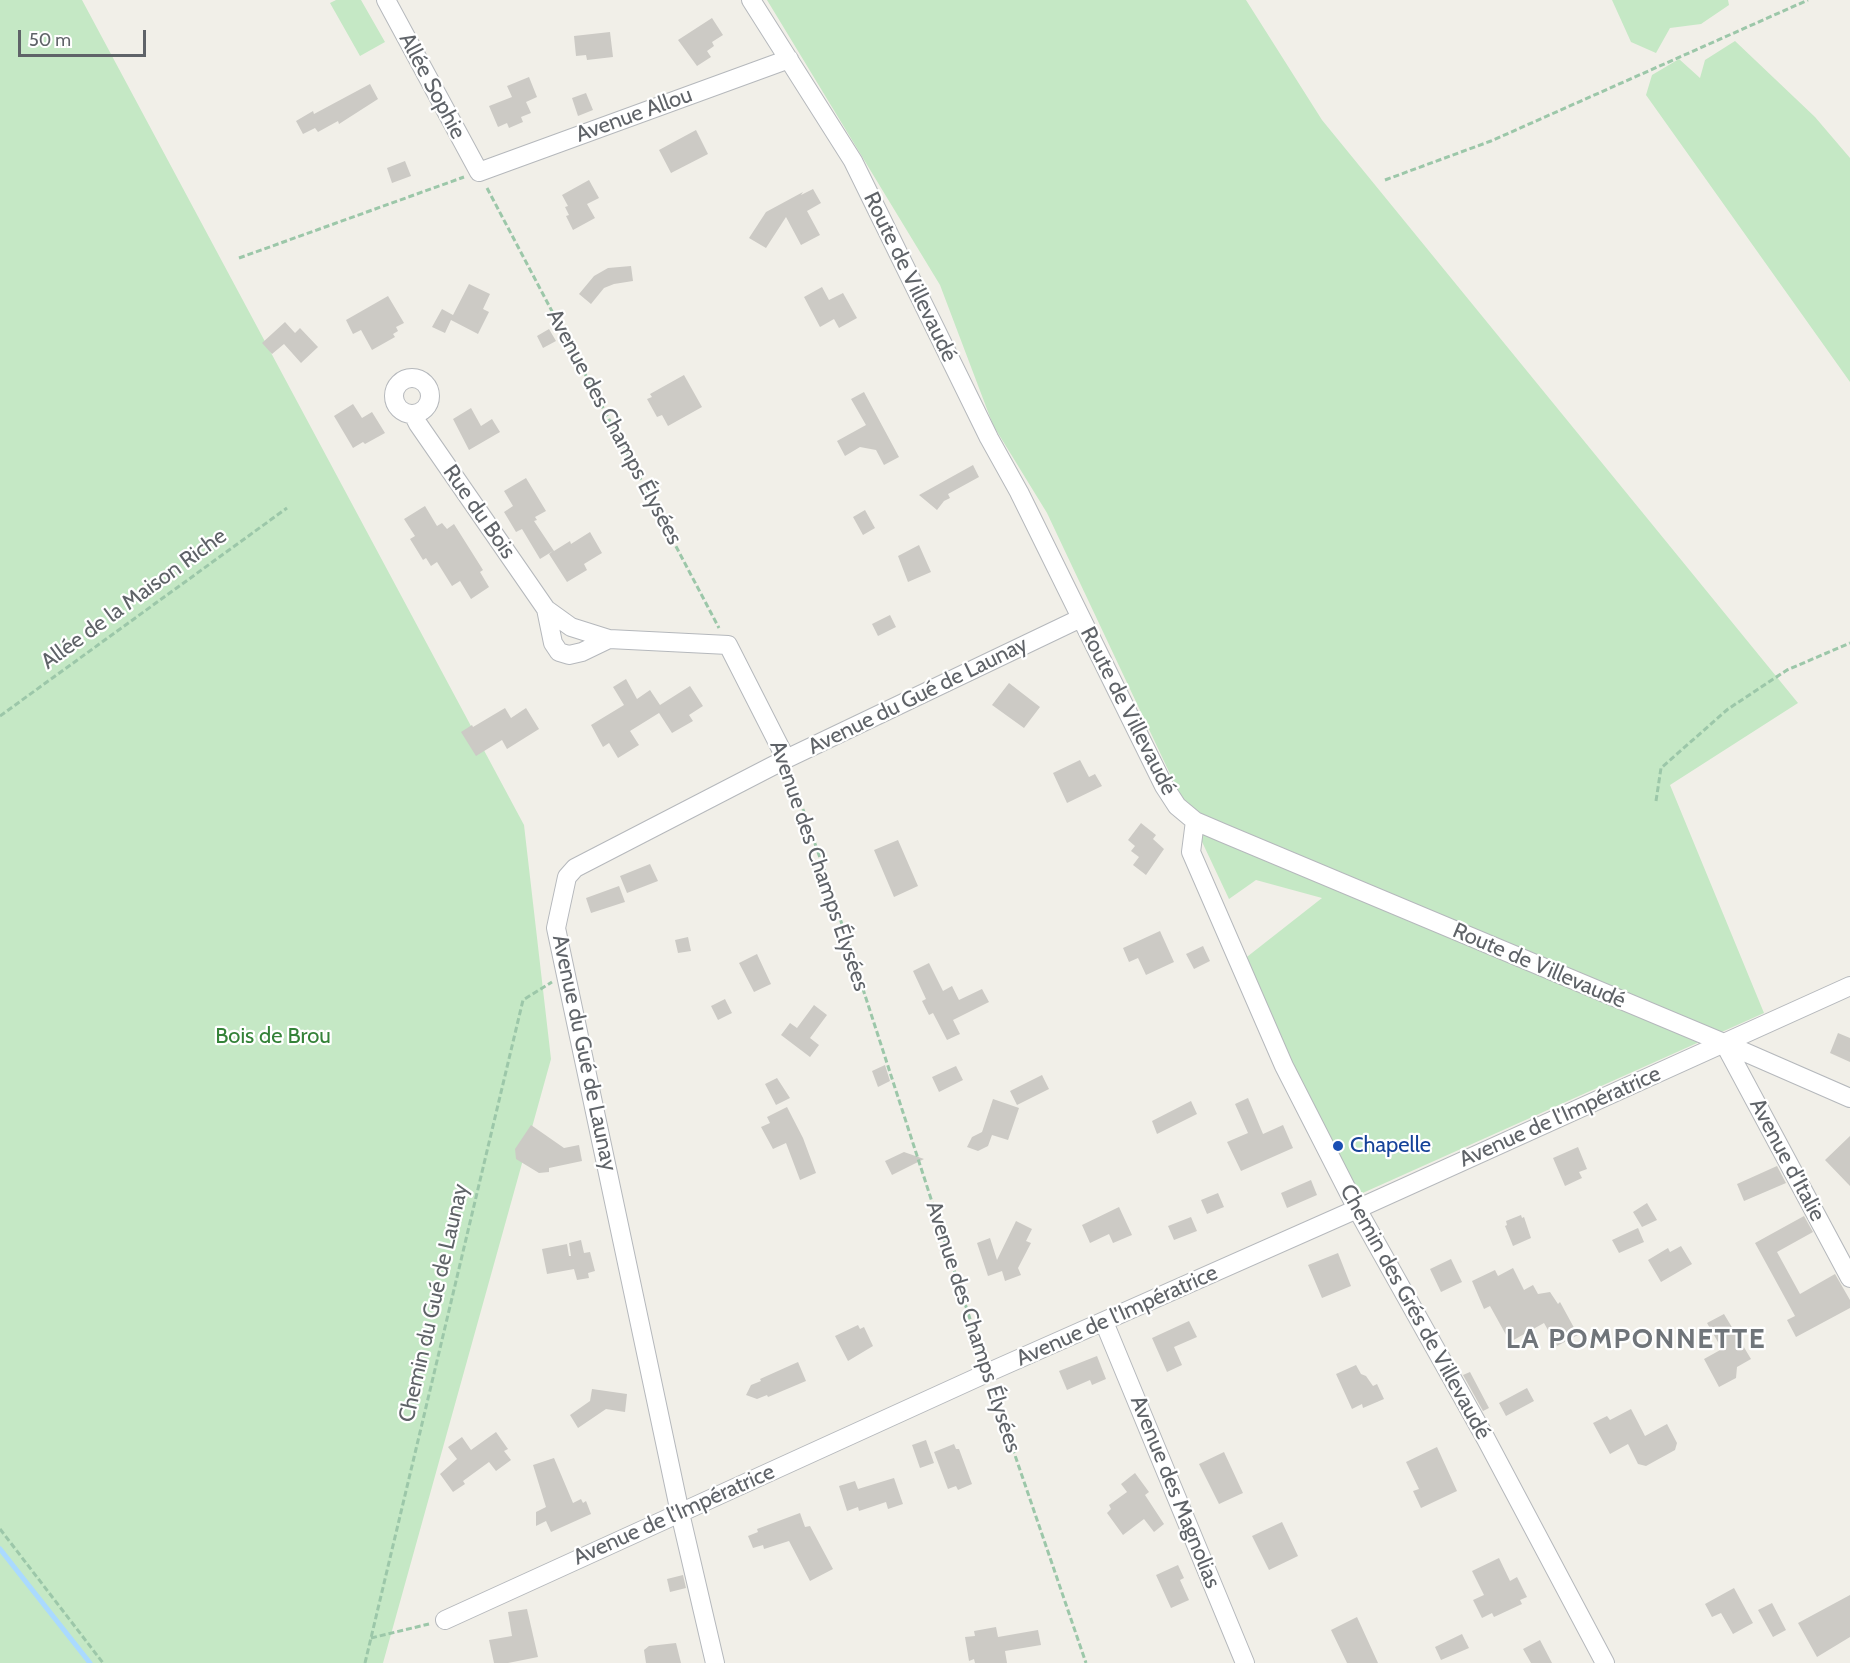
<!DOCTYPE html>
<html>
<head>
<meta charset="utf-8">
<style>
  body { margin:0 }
  #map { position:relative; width:1850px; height:1663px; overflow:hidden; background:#f1efe8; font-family:Cabin,sans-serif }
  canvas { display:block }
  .scale { position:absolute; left:18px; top:30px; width:128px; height:27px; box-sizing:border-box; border:3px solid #5f6368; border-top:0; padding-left:8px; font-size:18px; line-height:21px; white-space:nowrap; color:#5f6368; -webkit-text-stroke:4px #fff; paint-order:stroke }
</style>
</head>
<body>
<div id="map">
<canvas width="1850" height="1663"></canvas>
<div class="scale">50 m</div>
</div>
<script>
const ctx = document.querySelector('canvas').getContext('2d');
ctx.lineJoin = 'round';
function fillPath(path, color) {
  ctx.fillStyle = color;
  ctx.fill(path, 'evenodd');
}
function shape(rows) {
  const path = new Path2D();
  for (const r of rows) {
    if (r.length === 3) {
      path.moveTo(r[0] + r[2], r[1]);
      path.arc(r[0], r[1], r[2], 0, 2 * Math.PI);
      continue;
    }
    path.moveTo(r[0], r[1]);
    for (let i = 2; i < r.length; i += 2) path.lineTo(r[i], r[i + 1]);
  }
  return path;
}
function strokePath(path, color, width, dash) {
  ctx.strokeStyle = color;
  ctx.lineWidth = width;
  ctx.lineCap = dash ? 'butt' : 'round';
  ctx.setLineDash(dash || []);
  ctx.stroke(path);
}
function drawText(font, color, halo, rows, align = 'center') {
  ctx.font = font + ' Cabin,sans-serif';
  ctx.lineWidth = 4.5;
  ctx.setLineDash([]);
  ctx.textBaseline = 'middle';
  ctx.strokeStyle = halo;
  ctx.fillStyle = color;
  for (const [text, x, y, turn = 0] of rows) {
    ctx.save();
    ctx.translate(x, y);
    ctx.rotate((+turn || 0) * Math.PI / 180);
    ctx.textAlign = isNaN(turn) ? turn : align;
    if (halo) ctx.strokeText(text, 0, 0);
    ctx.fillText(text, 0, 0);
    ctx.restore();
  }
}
fillPath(shape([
  [0,0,82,0,524,825,551,1059,383,1663,0,1663],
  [336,0,361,0,385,42,360,56,330,3],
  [767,0,1246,0,1322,120,1798,703,1670,785,1764,1013,1356,1196,1243,960,1322,898,1256,880,1229,899,1047,513,993,425,940,285],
  [1612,0,1728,0,1729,5,1701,24,1670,28,1656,53,1631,42],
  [1735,41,1815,117,1850,158,1850,382,1646,95,1652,75,1679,59,1700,78,1705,60]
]), '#c5e8c5');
strokePath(shape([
  [0,1549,90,1663]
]), '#aadaff', 5);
fillPath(shape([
  [712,18,723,35,712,42,714,46,707,51,711,57,697,66,678,40],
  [610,32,613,57,587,60,586,55,576,56,574,36],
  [529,77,537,97,526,102,531,113,521,117,523,122,509,128,507,123,498,127,489,106,512,97,507,86],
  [370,84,378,99,339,124,338,121,318,132,315,128,303,134,296,121,313,111,314,114],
  [586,93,593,110,578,116,572,98],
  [696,130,708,154,671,173,659,150],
  [405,161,411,176,392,183,387,168],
  [589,180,599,198,587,204,595,218,573,230,566,216,569,215,565,207,568,206,562,195],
  [813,189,821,203,807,211,820,235,801,245,786,217,766,248,749,238,766,212,803,192,801,195],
  [631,266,633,281,614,284,604,288,591,304,579,294,594,276,608,268],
  [469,284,490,294,483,309,489,312,478,334,451,320,445,333,432,327,442,309,453,315],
  [822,287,829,300,843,293,857,318,839,328,834,319,820,327,804,297],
  [388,296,404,323,396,327,398,331,393,334,395,337,372,350,361,330,353,334,346,320],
  [285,322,295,333,300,328,318,347,301,363,284,344,272,354,262,343],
  [549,329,556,341,543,348,537,336],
  [684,375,702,407,668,426,662,415,657,417,647,399,652,397,650,394],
  [864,392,899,457,884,465,876,450,860,447,845,456,837,441,866,425,851,399],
  [353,404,362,418,372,412,385,433,365,444,363,442,353,448,334,416],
  [471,408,481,426,492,419,500,432,469,450,453,419],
  [973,465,979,477,948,494,950,498,944,501,937,510,919,495],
  [526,478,546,511,535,517,537,520,534,521,554,551,570,541,571,544,590,532,602,553,584,564,587,570,567,582,549,554,553,551,540,559,522,529,516,532,504,512,513,506,504,491],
  [425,506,437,526,442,523,447,529,454,524,483,570,480,572,489,587,471,599,460,581,452,586,437,562,431,566,426,558,423,560,410,539,415,536,404,519],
  [865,510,875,528,863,535,853,517],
  [919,545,931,572,908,582,898,556],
  [890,615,896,627,878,636,872,624],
  [626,679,637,699,650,690,660,705,690,686,703,706,689,715,693,721,672,733,659,713,630,731,639,745,618,758,609,743,603,747,591,725,624,705,613,687],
  [1009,683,1040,707,1024,728,992,705],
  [505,708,511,718,526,708,539,729,507,749,502,740,476,756,461,732,472,725,473,727],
  [1080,760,1089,777,1095,774,1102,786,1067,803,1053,773],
  [1141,823,1156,835,1153,839,1164,849,1146,875,1133,865,1139,857,1131,851,1135,846,1128,840],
  [898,840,918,886,894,897,874,850],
  [650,864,658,881,627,893,620,876],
  [619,886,625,902,591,913,586,898],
  [1160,931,1174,962,1146,975,1138,958,1129,962,1123,948],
  [688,937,691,951,678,953,675,940],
  [1203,946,1210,961,1194,969,1186,954],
  [757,954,771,984,754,992,739,963],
  [929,963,943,991,952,986,959,1000,982,989,989,1002,953,1020,960,1034,947,1040,933,1013,929,1015,922,1001,926,999,913,971],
  [725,999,732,1013,718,1020,711,1006],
  [814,1005,827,1015,810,1038,819,1045,810,1057,781,1035,790,1023,797,1028],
  [1838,1033,1850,1038,1850,1062,1830,1053],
  [885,1065,890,1081,878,1087,872,1071],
  [956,1066,963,1080,939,1092,932,1077],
  [1042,1075,1049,1089,1017,1105,1010,1091],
  [777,1078,790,1098,776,1105,765,1084],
  [1248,1098,1263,1134,1283,1125,1293,1148,1241,1171,1227,1142,1248,1133,1235,1104],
  [993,1099,1019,1108,1008,1140,992,1135,988,1146,978,1151,967,1147,972,1137,982,1132],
  [1191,1101,1197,1114,1157,1134,1152,1121],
  [787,1107,803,1138,816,1173,800,1180,786,1143,773,1149,761,1127,770,1123,767,1117],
  [531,1125,564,1148,579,1145,582,1161,549,1168,549,1172,539,1173,516,1159,515,1149],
  [1850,1136,1850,1186,1825,1160],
  [1578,1147,1587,1169,1579,1172,1582,1178,1565,1186,1553,1158],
  [904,1152,924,1159,892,1175,885,1161],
  [1777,1166,1786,1183,1744,1201,1737,1184],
  [1311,1180,1317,1195,1287,1208,1281,1193],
  [1218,1193,1224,1207,1207,1214,1201,1200],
  [1647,1203,1657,1220,1642,1227,1633,1212],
  [1119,1207,1132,1235,1113,1243,1109,1234,1090,1243,1082,1225],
  [1521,1215,1522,1218,1524,1217,1531,1238,1513,1246,1505,1226,1507,1225,1506,1221],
  [1804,1216,1813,1232,1777,1252,1800,1294,1835,1274,1850,1300,1850,1308,1796,1337,1787,1320,1795,1316,1755,1243],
  [1191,1217,1197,1231,1174,1240,1168,1226],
  [1016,1221,1032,1229,1026,1241,1031,1243,1018,1268,1021,1275,1005,1281,1002,1271,988,1276,977,1243,990,1238,997,1260],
  [1638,1228,1644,1242,1619,1253,1612,1240],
  [581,1240,584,1253,590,1252,595,1271,588,1273,589,1278,577,1280,574,1269,547,1274,542,1249,567,1244,569,1256,571,1256,569,1243],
  [1681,1246,1692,1264,1661,1282,1648,1260,1668,1248,1670,1252],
  [1338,1253,1351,1286,1322,1298,1308,1265],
  [1451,1259,1462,1282,1441,1292,1430,1269],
  [1513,1268,1524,1290,1533,1285,1538,1294,1550,1292,1558,1304,1560,1302,1578,1335,1557,1346,1544,1323,1510,1342,1490,1306,1484,1309,1472,1281,1495,1270,1498,1276],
  [1724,1314,1751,1359,1737,1367,1736,1378,1719,1387,1704,1359,1722,1349,1707,1323],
  [1189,1321,1197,1337,1174,1347,1182,1365,1167,1372,1152,1338],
  [858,1325,860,1329,864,1327,873,1346,848,1361,835,1336],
  [1097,1356,1106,1379,1092,1385,1090,1380,1067,1390,1059,1371],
  [798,1362,806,1381,768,1397,767,1395,757,1399,746,1395,751,1385,761,1381,760,1379],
  [1356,1365,1361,1374,1366,1376,1373,1386,1377,1384,1384,1399,1363,1408,1362,1404,1352,1409,1336,1374],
  [1470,1372,1489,1408,1483,1411,1463,1375],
  [1527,1388,1534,1401,1506,1416,1499,1403],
  [592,1389,627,1394,625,1412,606,1409,578,1428,570,1415,590,1401],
  [1631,1409,1645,1436,1667,1424,1677,1443,1675,1450,1646,1466,1638,1464,1628,1444,1610,1454,1593,1423,1607,1416,1610,1420],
  [496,1432,508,1449,504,1451,511,1460,496,1471,489,1462,463,1481,465,1484,453,1492,440,1474,457,1459,448,1447,462,1437,471,1450],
  [926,1440,934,1463,920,1468,912,1445],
  [954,1444,956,1449,959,1449,972,1484,958,1490,956,1486,948,1489,934,1452],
  [1437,1447,1457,1491,1421,1508,1413,1491,1419,1489,1406,1462],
  [1224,1452,1243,1493,1219,1504,1199,1464],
  [554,1458,573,1503,581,1499,583,1503,586,1501,591,1514,551,1532,546,1521,536,1526,536,1512,546,1507,533,1465],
  [1135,1473,1149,1492,1145,1495,1164,1524,1154,1532,1144,1519,1123,1535,1107,1513,1111,1509,1109,1505,1127,1492,1121,1484],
  [894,1478,903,1504,888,1509,886,1502,859,1511,858,1507,847,1511,839,1486,855,1481,858,1489],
  [800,1513,805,1527,810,1526,833,1569,810,1581,789,1541,764,1549,763,1545,753,1548,748,1536,758,1532,757,1529],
  [1282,1522,1298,1556,1269,1570,1252,1536],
  [1499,1558,1510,1581,1517,1577,1527,1597,1520,1600,1522,1604,1494,1617,1492,1613,1482,1618,1473,1600,1484,1595,1472,1571],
  [1178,1565,1184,1578,1180,1580,1189,1600,1171,1608,1156,1575],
  [683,1575,686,1588,670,1592,667,1579],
  [1734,1588,1753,1623,1733,1634,1721,1613,1712,1617,1705,1604],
  [1850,1595,1850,1637,1817,1657,1798,1623],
  [1772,1603,1786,1630,1773,1637,1758,1610],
  [527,1609,538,1657,508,1663,494,1663,489,1640,512,1636,508,1612],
  [1357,1617,1378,1663,1347,1663,1331,1630],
  [996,1627,998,1637,1038,1630,1041,1645,1005,1651,1007,1663,975,1663,974,1659,969,1661,965,1637,975,1636,974,1631],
  [1462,1634,1469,1648,1441,1660,1435,1647],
  [1540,1640,1552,1663,1531,1663,1523,1649],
  [676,1643,681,1663,646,1663,644,1650,649,1646]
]), '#cccac5');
const street = shape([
  [386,0,479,172,789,59],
  [751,0,853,161,989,438,1019,492,1164,786,1177,806,1195,821,1223,833,1724,1043,1850,1098],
  [412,396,18],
  [413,414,418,424,546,609,571,627,609,639,728,645,786,759],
  [546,609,553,643,559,652,569,655,582,652,609,639],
  [1195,821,1191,852,1284,1066,1357,1209,1486,1439,1605,1663],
  [1724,1043,1850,1278],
  [1104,1322,1245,1663],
  [445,1620,987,1373,1357,1209,1850,986],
  [715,1663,680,1513,556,928,567,877,575,868,786,759,1081,618]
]);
strokePath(street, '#b5b8bc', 20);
strokePath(shape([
  [1385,180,1491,141,1808,0],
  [487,188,719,628],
  [239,258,464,177],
  [0,716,287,508],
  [791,775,826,875,982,1356],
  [1656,801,1661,768,1728,709,1787,670,1850,643],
  [992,1388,1086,1663],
  [0,1529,103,1663],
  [371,1638,429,1624],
  [365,1663,523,1000,552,982]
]), '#9cc7a9', 3, [6, 3]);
strokePath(street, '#fff', 18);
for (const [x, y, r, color] of [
  [1338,1146,6,"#1a4fb4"]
]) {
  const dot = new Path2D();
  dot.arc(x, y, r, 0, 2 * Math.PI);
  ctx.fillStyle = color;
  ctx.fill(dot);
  strokePath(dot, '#fff', 2);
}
drawText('22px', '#5f6368', '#fff', [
  ["Allée Sophie",432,86,62],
  ["Avenue Allou",634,115,-20],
  ["Route de Villevaudé",910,277,64],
  ["Avenue des Champs Élysées",614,427,62],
  ["Rue du Bois",479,512,55],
  ["Allée de la Maison Riche",134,599,-36],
  ["Avenue du Gué de Launay",918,696,-26],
  ["Route de Villevaudé",1128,711,63],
  ["Avenue des Champs Élysées",819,866,71],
  ["Route de Villevaudé",1539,966,23],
  ["Avenue du Gué de Launay",584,1053,78],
  ["Avenue de l'Impératrice",1560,1117,-24],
  ["Avenue d'Italie",1787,1160,62],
  ["Chemin du Gué de Launay",434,1303,-77],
  ["Chemin des Grés de Villevaudé",1415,1312,61],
  ["Avenue de l'Impératrice",1117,1316,-24],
  ["Avenue des Champs Élysées",973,1327,72],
  ["Avenue des Magnolias",1175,1492,68],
  ["Avenue de l'Impératrice",674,1515,-24]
]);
drawText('22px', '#348238', '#fff', [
  ["Bois de Brou",273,1037]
]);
drawText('22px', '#164399', '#fff', [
  ["Chapelle",1350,1146]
], 'left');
ctx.letterSpacing = '1.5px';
drawText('bold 28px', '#70757a', '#fff', [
  ["LA POMPONNETTE",1636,1340]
]);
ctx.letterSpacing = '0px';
</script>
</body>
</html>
